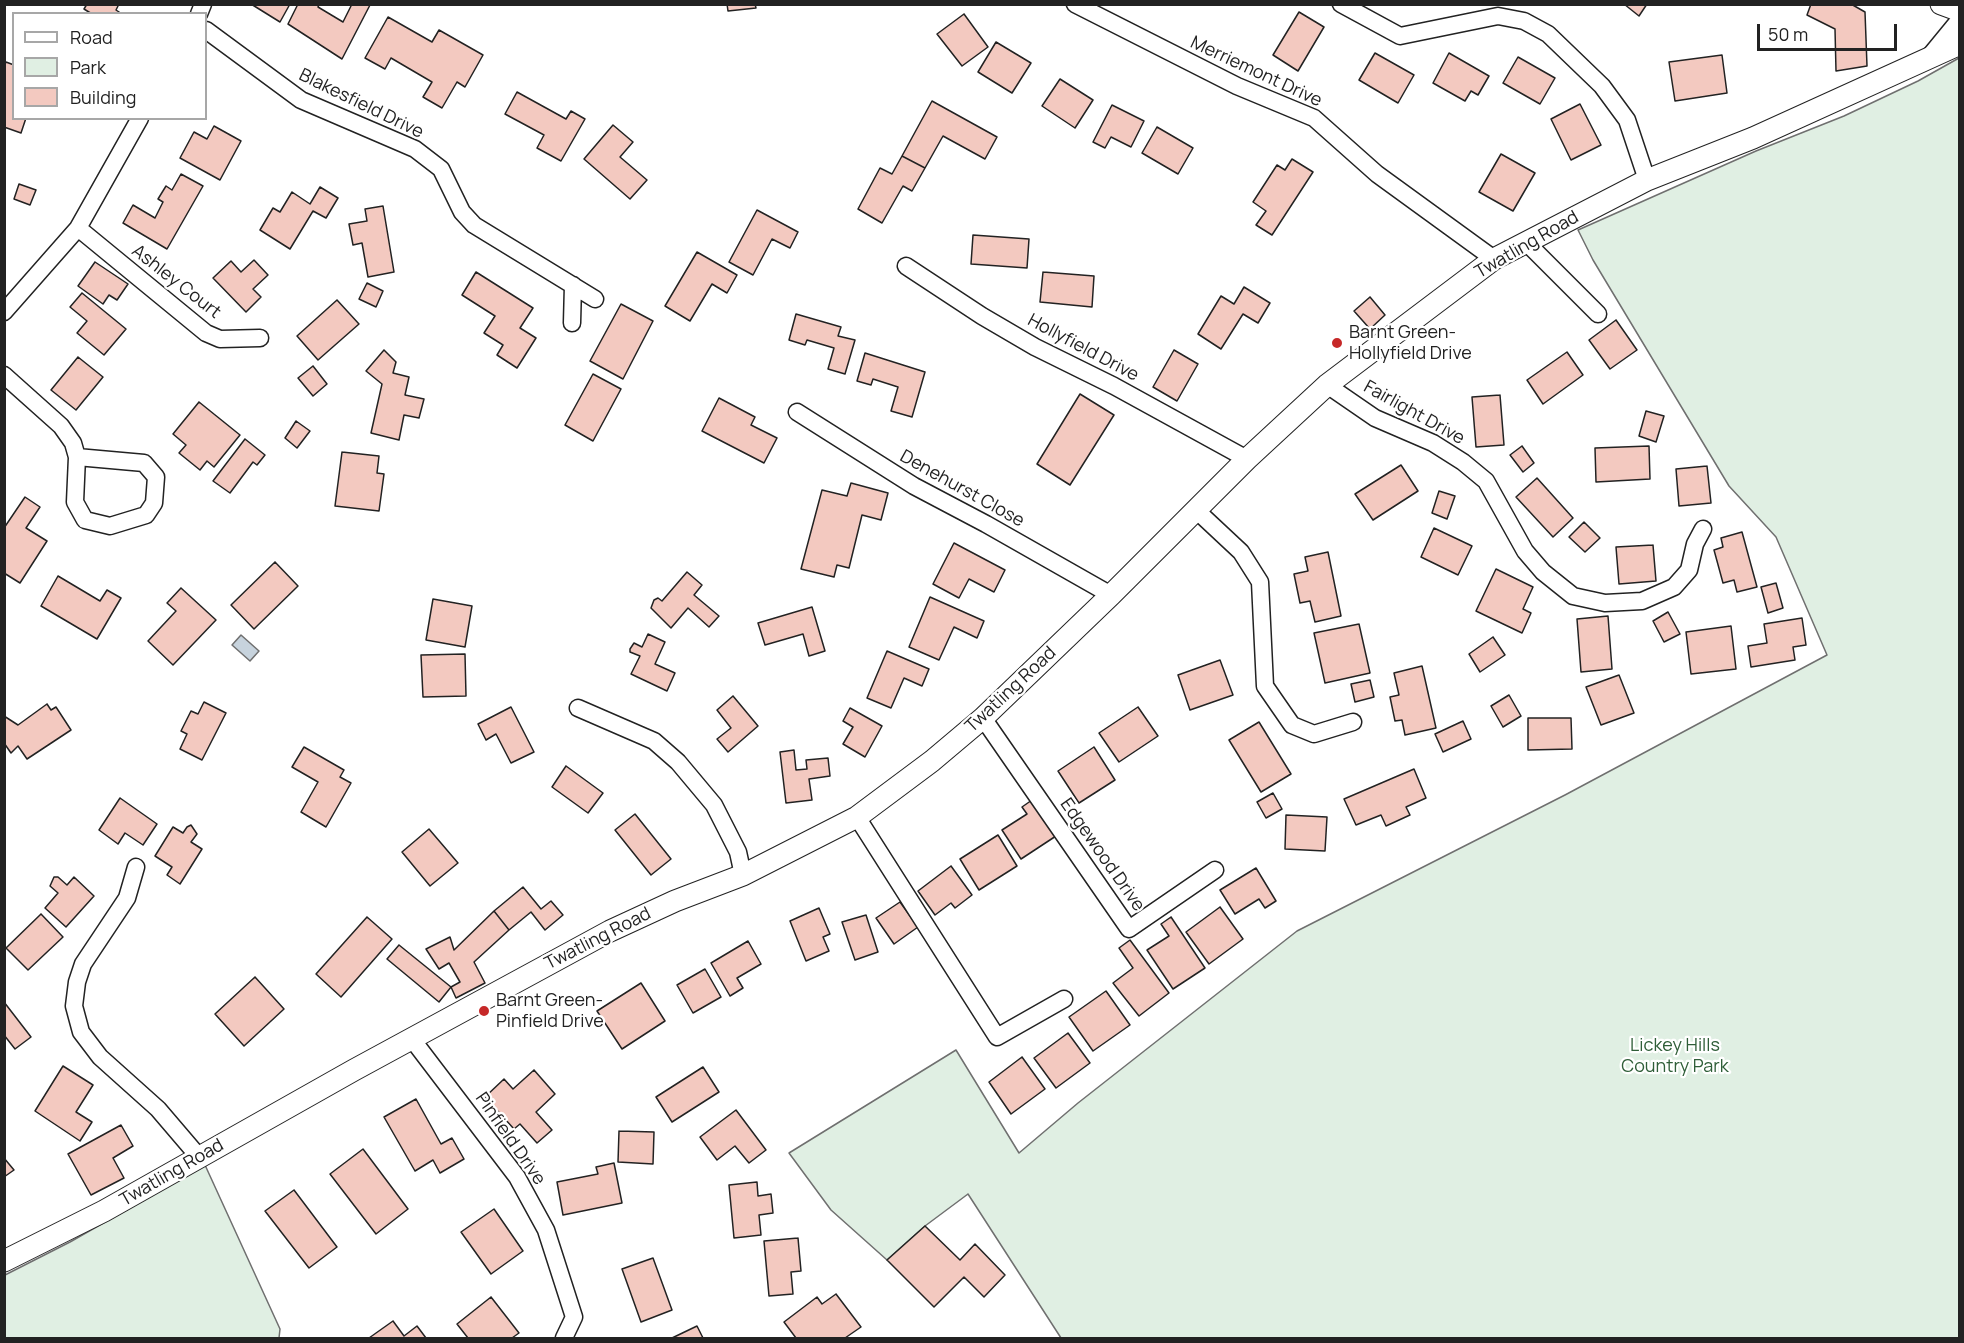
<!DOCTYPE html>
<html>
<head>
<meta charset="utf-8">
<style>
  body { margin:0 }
  #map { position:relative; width:1964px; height:1343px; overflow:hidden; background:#fff; font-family:Manrope,sans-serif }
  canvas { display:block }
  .frame { position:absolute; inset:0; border:6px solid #222; pointer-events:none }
  .legend { position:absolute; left:12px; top:12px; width:195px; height:108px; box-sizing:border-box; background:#fff; border:2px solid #a7a7a7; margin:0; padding:8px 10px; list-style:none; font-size:18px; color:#222 }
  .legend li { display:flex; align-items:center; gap:12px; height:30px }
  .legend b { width:30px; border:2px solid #a7a7a7 }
  .scale { position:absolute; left:1757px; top:24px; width:140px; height:27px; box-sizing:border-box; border:3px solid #222; border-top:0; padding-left:8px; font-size:18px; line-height:21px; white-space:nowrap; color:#222; -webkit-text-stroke:4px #fff; paint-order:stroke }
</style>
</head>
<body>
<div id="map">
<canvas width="1964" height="1343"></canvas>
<div class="frame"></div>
<ul class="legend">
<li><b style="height:8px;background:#fff"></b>Road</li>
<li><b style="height:16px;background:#e0efe3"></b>Park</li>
<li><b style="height:16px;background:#f3c9c0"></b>Building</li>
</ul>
<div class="scale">50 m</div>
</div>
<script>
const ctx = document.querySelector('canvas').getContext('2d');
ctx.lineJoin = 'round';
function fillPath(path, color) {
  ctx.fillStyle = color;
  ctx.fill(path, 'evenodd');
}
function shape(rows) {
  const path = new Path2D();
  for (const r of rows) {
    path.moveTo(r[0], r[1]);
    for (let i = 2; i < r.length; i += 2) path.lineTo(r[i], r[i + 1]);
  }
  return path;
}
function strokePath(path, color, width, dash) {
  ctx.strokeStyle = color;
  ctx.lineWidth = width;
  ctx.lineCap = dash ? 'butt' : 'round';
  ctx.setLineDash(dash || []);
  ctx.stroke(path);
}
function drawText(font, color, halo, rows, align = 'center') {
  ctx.font = font + ' Manrope,sans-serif';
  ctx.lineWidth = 4.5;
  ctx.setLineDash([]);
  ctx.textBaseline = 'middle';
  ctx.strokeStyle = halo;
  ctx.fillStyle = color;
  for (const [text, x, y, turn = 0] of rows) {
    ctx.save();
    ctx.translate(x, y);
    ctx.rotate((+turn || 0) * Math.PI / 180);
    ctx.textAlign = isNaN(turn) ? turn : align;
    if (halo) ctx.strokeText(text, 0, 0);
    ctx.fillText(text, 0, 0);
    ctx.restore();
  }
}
const green = shape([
  [1959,58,1959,1338,1061,1338,968,1194,925,1226,887,1260,831,1210,789,1153,956,1050,1019,1153,1078,1103,1297,931,1565,795,1827,655,1776,537,1729,486,1593,260,1578,230,1756,151,1844,116,1918,81,1959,58],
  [205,1165,280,1329,279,1338,5,1338,5,1275,70,1242,205,1165]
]);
fillPath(green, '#e0efe3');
strokePath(green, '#6f6f6f', 1.5);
const water = shape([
  [241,635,259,651,250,661,232,645,241,635]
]);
fillPath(water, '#c7d3dd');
strokePath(water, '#6f6f6f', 1.5);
const building = shape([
  [87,4,119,4,116,10,122,14,92,14,84,9,87,4],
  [251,4,290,4,280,22,251,4],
  [298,4,319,4,318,7,343,22,352,4,370,5,342,59,288,24,298,4],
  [727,4,755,4,756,8,728,11,727,4],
  [1624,4,1647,4,1639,16,1624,4],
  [1811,4,1851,4,1865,12,1867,66,1836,71,1835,29,1807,15,1811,4],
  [1299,12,1324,27,1298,71,1273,55,1299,12],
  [964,14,988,47,962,66,937,34,964,14],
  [388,17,432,42,439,30,483,55,465,87,457,82,442,108,423,97,432,82,391,58,385,69,365,58,388,17],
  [996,42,1031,63,1012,93,978,72,996,42],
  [1375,53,1414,75,1398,103,1359,80,1375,53],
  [1449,53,1489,76,1478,95,1471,91,1465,101,1433,83,1449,53],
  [1722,55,1727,93,1675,101,1669,62,1722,55],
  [1518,57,1555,78,1540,104,1503,83,1518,57],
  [6,62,14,65,14,118,26,118,21,133,4,127,4,67,6,62],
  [1060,79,1093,100,1075,128,1042,106,1060,79],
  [517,92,566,119,571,111,585,119,561,161,537,148,544,135,505,114,517,92],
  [932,101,997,137,985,159,943,136,925,168,902,156,932,101],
  [1580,104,1601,145,1571,160,1551,119,1580,104],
  [1112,105,1144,121,1131,147,1111,137,1105,148,1093,142,1112,105],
  [613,125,633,142,620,157,647,180,630,199,584,159,613,125],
  [214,126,241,141,220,180,180,158,194,132,207,139,214,126],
  [1157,127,1193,148,1178,174,1142,153,1157,127],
  [1501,154,1535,173,1513,211,1479,192,1501,154],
  [902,156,925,168,912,191,903,186,882,223,858,209,880,168,892,174,902,156],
  [1292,159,1313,172,1272,235,1256,225,1266,211,1253,202,1277,165,1285,170,1292,159],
  [181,174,203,186,167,249,123,223,133,205,155,218,163,202,158,199,166,186,172,190,181,174],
  [19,184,36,190,30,205,14,199,19,184],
  [320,187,338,198,326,218,313,211,290,249,260,230,273,208,280,212,292,192,310,204,320,187],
  [383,206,394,272,368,277,362,243,353,245,349,224,367,221,365,209,383,206],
  [757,210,798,232,790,248,772,239,753,275,729,262,757,210],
  [973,235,1029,239,1027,268,971,264,973,235],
  [697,252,737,275,727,293,712,284,690,321,665,306,697,252],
  [254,260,268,275,253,289,261,297,246,312,213,278,231,261,241,272,254,260],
  [95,262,128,284,117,300,109,295,103,304,78,286,95,262],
  [476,272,533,308,520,328,536,338,517,368,497,355,503,345,484,333,495,316,462,295,476,272],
  [1043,272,1094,276,1092,307,1040,302,1043,272],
  [367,283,383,291,376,307,359,299,367,283],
  [1244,287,1270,303,1258,323,1243,314,1221,349,1198,334,1221,296,1234,304,1244,287],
  [82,293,126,329,104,355,77,333,87,321,70,307,82,293],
  [1370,297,1385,315,1370,329,1354,311,1370,297],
  [337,300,359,324,318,360,297,336,337,300],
  [621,304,653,321,623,379,590,361,621,304],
  [796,314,841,327,838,336,855,340,845,374,828,369,834,348,807,340,805,345,789,340,796,314],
  [1616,320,1637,350,1610,369,1589,340,1616,320],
  [384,350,396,362,393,373,409,377,405,395,424,399,419,418,404,415,399,440,371,433,382,384,366,371,384,350],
  [1174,350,1198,364,1177,401,1153,387,1174,350],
  [1567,352,1583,375,1543,404,1527,380,1567,352],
  [865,353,925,372,912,417,891,411,898,387,873,379,871,385,857,381,865,353],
  [78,357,103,377,76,410,51,390,78,357],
  [313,366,327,384,313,396,298,378,313,366],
  [593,374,621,389,593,441,565,425,593,374],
  [1080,394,1114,415,1070,485,1037,464,1080,394],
  [1500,395,1504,445,1476,447,1472,397,1500,395],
  [719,398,755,417,751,425,777,438,764,463,702,431,719,398],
  [199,402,240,435,214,467,207,461,200,470,179,453,186,445,173,434,199,402],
  [1646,411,1664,416,1656,442,1639,436,1646,411],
  [296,421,310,431,297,448,285,438,296,421],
  [245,439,265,455,257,465,253,462,230,493,213,481,245,439],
  [1522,446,1534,463,1523,472,1510,455,1522,446],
  [1649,446,1650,479,1596,482,1595,448,1649,446],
  [342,452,379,456,377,473,384,474,379,511,335,506,342,452],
  [1401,465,1418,491,1373,520,1355,494,1401,465],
  [1707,466,1711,503,1679,506,1676,469,1707,466],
  [1537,478,1573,518,1553,537,1516,497,1537,478],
  [851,483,888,493,881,520,862,515,849,568,837,565,834,577,801,569,822,490,847,496,851,483],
  [1439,491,1455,496,1447,519,1432,513,1439,491],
  [25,497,40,507,26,528,47,541,20,583,4,573,4,528,25,497],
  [1584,522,1600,538,1585,552,1569,537,1584,522],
  [1434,528,1472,546,1458,575,1421,557,1434,528],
  [1742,532,1757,587,1737,592,1734,580,1723,583,1714,550,1723,547,1721,538,1742,532],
  [954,543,1005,570,994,592,969,579,959,598,933,584,954,543],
  [1653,545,1656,581,1619,584,1616,547,1653,545],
  [1328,552,1341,616,1315,622,1310,601,1300,603,1294,574,1308,571,1305,557,1328,552],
  [275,562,298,586,254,629,231,605,275,562],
  [1496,569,1533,587,1523,609,1531,613,1522,633,1476,611,1496,569],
  [687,572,702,585,694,595,719,616,709,627,688,608,671,628,651,608,654,600,658,598,662,601,687,572],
  [58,576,100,601,107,590,121,598,97,639,41,606,58,576],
  [1776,583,1783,608,1768,613,1761,587,1776,583],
  [181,588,216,620,173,665,148,641,176,611,167,603,181,588],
  [930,597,984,621,977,638,954,627,939,660,909,647,930,597],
  [433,599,472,606,465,647,426,640,433,599],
  [812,607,825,651,809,656,803,634,765,645,758,623,812,607],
  [1668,612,1680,634,1664,642,1653,621,1668,612],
  [1608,616,1612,669,1581,672,1577,619,1608,616],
  [1802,618,1806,645,1793,647,1795,660,1751,667,1748,646,1767,643,1764,624,1802,618],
  [1359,624,1370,673,1325,683,1314,633,1359,624],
  [1731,626,1736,669,1691,674,1686,632,1731,626],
  [648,634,665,642,655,664,675,673,667,691,631,674,640,656,630,652,630,649,634,643,642,647,648,634],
  [1493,637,1505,655,1480,672,1469,654,1493,637],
  [887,651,929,669,922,686,904,678,891,708,867,698,887,651],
  [465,654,466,696,423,697,421,655,465,654],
  [1220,660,1233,695,1190,710,1178,675,1220,660],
  [1422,666,1436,728,1405,735,1402,720,1395,721,1390,697,1399,695,1394,673,1422,666],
  [1619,675,1634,713,1601,725,1586,687,1619,675],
  [1370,680,1374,697,1355,702,1351,684,1370,680],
  [1509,695,1521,716,1503,727,1491,706,1509,695],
  [733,696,758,726,728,752,717,739,731,728,717,710,733,696],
  [204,702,226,713,202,760,180,749,187,734,181,731,191,711,198,714,204,702],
  [47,704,51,710,56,707,71,730,27,759,18,746,11,753,4,743,4,716,18,725,47,704],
  [511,707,534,752,511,763,496,734,486,740,478,724,511,707],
  [1138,707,1158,736,1119,762,1099,733,1138,707],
  [850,708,882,726,865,757,843,744,853,727,843,721,850,708],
  [1528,718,1571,718,1572,749,1528,750,1528,718],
  [1463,721,1471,739,1443,752,1435,734,1463,721],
  [1259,722,1291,774,1261,792,1229,740,1259,722],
  [304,747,344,770,340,777,351,783,326,827,301,812,318,782,292,767,304,747],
  [1094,747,1115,780,1079,803,1058,771,1094,747],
  [794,750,796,770,807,769,806,760,828,758,830,776,809,779,812,800,786,803,780,752,794,750],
  [566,766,603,793,588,813,552,787,566,766],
  [1414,769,1426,798,1406,807,1410,815,1386,826,1381,815,1356,825,1344,799,1414,769],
  [1273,793,1282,809,1266,818,1257,802,1273,793],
  [120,798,157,824,143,845,125,833,118,844,99,830,120,798],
  [1032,800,1056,836,1021,859,1002,830,1027,814,1022,807,1032,800],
  [635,814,671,859,651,875,615,830,635,814],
  [1286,815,1327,817,1325,851,1285,849,1286,815],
  [191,825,197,834,191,842,202,849,180,884,167,875,172,867,155,856,173,827,183,833,187,827,191,825],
  [429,829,458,863,430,886,402,852,429,829],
  [998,835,1017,866,979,890,960,859,998,835],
  [951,866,972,895,955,908,951,903,935,915,918,891,951,866],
  [1256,868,1276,901,1265,908,1259,899,1235,914,1220,890,1256,868],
  [54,877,58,877,67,885,74,877,94,896,66,927,45,908,58,893,50,886,54,877],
  [523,887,541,909,551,901,563,915,545,930,531,912,509,930,494,911,523,887],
  [900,902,918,927,894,944,876,918,900,902],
  [1220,907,1243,939,1209,964,1186,932,1220,907],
  [819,908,830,934,823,937,829,951,806,961,790,921,819,908],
  [494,911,509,930,474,962,485,983,456,998,451,987,460,982,449,963,439,969,426,949,450,937,454,950,494,911],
  [41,914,63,937,28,970,6,948,41,914],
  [866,915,878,952,855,960,842,922,866,915],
  [367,917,392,939,341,997,316,974,367,917],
  [1171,917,1205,968,1173,989,1147,950,1169,936,1161,924,1171,917],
  [1130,940,1169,993,1139,1016,1113,983,1133,968,1119,948,1130,940],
  [748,941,761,964,737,978,743,988,730,996,711,963,748,941],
  [399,945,451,987,439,1002,387,959,399,945],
  [705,969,721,997,693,1013,677,985,705,969],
  [255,977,284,1009,244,1046,215,1014,255,977],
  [641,983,665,1021,622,1049,597,1011,641,983],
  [1106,991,1130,1025,1093,1051,1069,1017,1106,991],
  [4,1002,31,1037,15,1049,4,1035,4,1002],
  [1068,1033,1090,1063,1056,1088,1034,1058,1068,1033],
  [1022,1057,1045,1089,1011,1114,989,1082,1022,1057],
  [63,1066,93,1085,76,1112,92,1122,80,1141,35,1111,63,1066],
  [703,1067,719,1092,672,1122,656,1097,703,1067],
  [534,1070,555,1094,536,1112,552,1130,537,1143,520,1124,514,1129,485,1097,504,1079,513,1089,534,1070],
  [416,1099,441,1144,452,1138,464,1159,440,1173,433,1160,415,1171,384,1117,416,1099],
  [736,1110,766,1150,749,1163,735,1146,717,1160,700,1137,736,1110],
  [121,1125,133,1146,113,1158,124,1178,91,1195,68,1154,121,1125],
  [619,1131,654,1132,653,1164,618,1162,619,1131],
  [363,1149,408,1209,376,1234,330,1174,363,1149],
  [4,1158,14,1170,4,1177,4,1158],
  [614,1163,622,1203,563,1215,557,1182,598,1174,596,1167,614,1163],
  [757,1182,758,1196,771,1194,773,1213,759,1215,761,1235,734,1238,729,1185,757,1182],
  [294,1190,337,1247,309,1268,265,1211,294,1190],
  [494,1209,523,1251,491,1274,461,1232,494,1209],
  [925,1226,960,1260,975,1244,1005,1275,984,1297,964,1277,934,1307,887,1260,925,1226],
  [798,1238,801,1271,791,1272,793,1294,769,1296,764,1241,798,1238],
  [653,1258,672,1310,641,1322,622,1269,653,1258],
  [836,1294,861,1327,845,1338,796,1338,784,1322,817,1297,822,1304,836,1294],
  [491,1297,519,1333,512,1338,468,1338,457,1324,491,1297],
  [393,1321,404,1336,417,1326,426,1338,369,1338,393,1321],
  [697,1326,703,1338,672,1338,697,1326]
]);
fillPath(building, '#f3c9c0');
strokePath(building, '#222', 1.5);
const minor = shape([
  [1075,4,1237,86,1314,118,1377,174,1494,259],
  [1341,4,1400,36,1498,16,1524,21,1548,34,1602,86,1627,120,1647,180],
  [199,14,203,4],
  [206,30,301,100,415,149,441,169,462,212,474,225,595,299],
  [1928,58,1960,19],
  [78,228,206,333,220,339,260,338],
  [1527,243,1598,314],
  [906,266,982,316,1035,347,1114,386,1247,459],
  [4,312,78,228,140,118],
  [572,323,573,285],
  [4,375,61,426,73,443,77,457,75,502,85,520,110,526,146,515,154,503,156,477,144,463,77,457],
  [1327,385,1375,418,1433,443,1463,462,1486,481,1525,551,1543,572,1573,596,1605,603,1642,601,1674,587,1689,570,1695,544,1703,529],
  [797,412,914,486,986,524,1111,595],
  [1195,509,1241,552,1260,582,1265,686,1292,725,1314,734,1353,722],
  [578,708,654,741,678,762,714,805,738,852,743,875],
  [983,718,1129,929,1215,870],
  [857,817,997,1037,1064,999],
  [136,867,127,898,83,964,77,982,74,1006,81,1032,100,1057,158,1109,199,1157],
  [412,1039,517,1177,546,1230,574,1317,564,1338]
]);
const tertiary = shape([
  [1941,4,1960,11],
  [4,1261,104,1211,354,1070,610,931,675,901,743,875,857,817,932,761,983,718,1111,595,1247,459,1327,385,1494,259,1647,180,1753,138,1960,44]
]);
strokePath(minor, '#222', 19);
strokePath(tertiary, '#222', 23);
strokePath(minor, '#fff', 16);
strokePath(tertiary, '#fff', 21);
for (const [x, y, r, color] of [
  [1337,343,6,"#c62828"],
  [484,1011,6,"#c62828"]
]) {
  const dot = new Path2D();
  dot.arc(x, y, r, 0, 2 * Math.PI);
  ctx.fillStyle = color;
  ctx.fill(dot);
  strokePath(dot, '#fff', 2);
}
drawText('18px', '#222', '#fff', [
  ["Merriemont Drive",1256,72,25],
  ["Blakesfield Drive",361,104,26],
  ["Twatling Road",1527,245,-30],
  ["Ashley Court",176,282,38],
  ["Hollyfield Drive",1083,348,28],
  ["Fairlight Drive",1414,413,29],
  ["Denehurst Close",962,489,29],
  ["Twatling Road",1011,690,-43],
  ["Edgewood Drive",1102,855,55],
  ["Twatling Road",598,939,-27],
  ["Pinfield Drive",510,1139,55],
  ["Twatling Road",172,1173,-30]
]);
drawText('18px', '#222', '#fff', [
  ["Barnt Green-",1349,333],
  ["Hollyfield Drive",1349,354],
  ["Barnt Green-",496,1001],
  ["Pinfield Drive",496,1022]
], 'left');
drawText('18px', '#2f5e38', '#fff', [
  ["Lickey Hills",1675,1046],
  ["Country Park",1675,1067]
]);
</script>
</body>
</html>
